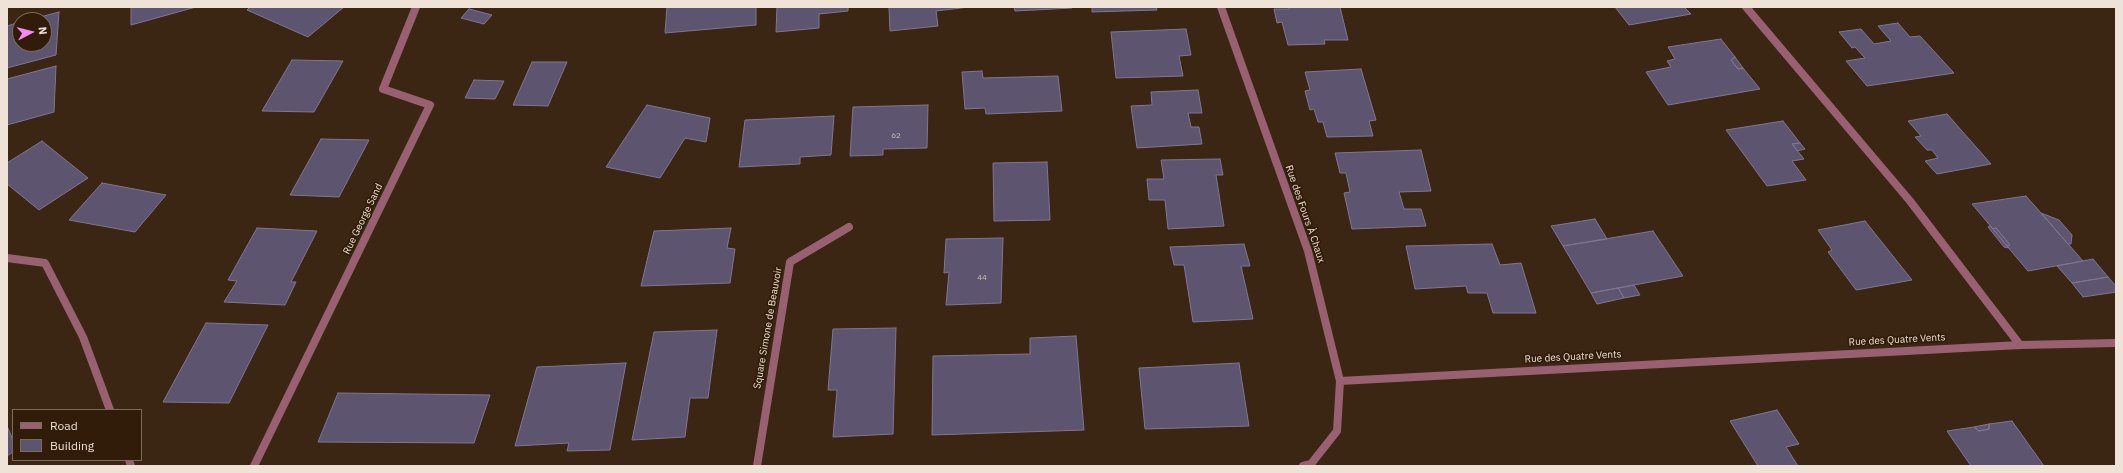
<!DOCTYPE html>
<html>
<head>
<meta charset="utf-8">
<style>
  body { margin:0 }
  #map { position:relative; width:2123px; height:473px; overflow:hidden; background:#3a2612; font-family:"IBM Plex Sans",sans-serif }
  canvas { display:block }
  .frame { position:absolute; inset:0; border:8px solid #efe2d6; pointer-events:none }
  .legend { position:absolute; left:12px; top:409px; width:130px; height:52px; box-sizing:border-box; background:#301c08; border:1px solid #7c6b5a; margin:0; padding:5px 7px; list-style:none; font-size:12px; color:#efe2d6 }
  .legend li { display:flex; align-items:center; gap:8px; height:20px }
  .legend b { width:20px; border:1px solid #7c6b5a }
  .north { position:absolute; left:12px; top:12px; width:40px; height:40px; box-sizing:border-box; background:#301c08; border:1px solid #7c6b5a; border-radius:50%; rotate:83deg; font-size:11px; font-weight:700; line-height:16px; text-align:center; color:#efe2d6 }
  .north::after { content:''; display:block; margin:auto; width:14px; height:18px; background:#f489f0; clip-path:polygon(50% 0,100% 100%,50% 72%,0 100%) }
</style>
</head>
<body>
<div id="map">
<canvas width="2123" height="473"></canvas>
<div class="frame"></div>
<ul class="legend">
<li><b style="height:5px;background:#996071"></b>Road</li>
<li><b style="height:11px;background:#5d546f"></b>Building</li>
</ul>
<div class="north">N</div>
</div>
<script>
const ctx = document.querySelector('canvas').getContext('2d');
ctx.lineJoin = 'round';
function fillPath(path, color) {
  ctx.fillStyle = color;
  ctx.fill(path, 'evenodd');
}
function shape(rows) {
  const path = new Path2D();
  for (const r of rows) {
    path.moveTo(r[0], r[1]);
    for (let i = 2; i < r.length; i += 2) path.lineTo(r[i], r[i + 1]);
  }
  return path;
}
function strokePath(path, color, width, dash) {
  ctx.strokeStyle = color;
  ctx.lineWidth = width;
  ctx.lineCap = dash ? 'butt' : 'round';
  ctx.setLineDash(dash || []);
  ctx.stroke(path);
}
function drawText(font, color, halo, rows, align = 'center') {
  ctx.font = font + ' "IBM Plex Sans",sans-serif';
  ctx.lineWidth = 3.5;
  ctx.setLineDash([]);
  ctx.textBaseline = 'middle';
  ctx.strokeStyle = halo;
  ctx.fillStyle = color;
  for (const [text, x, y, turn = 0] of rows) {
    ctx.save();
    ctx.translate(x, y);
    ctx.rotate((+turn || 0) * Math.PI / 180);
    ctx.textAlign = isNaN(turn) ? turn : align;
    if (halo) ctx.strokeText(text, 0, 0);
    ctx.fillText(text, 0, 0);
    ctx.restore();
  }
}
const building = shape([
  [131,7,196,7,131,25,131,7],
  [250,7,344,7,308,37,247,10,250,7],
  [667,7,756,7,756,25,665,33,667,7],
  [777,7,848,7,848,11,819,14,819,28,776,32,777,7],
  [889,7,969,7,936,11,938,26,890,31,889,7],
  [1014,7,1072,7,1072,8,1015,11,1014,7],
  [1092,7,1156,7,1157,10,1092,12,1092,7],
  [1289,7,1340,7,1348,40,1324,40,1325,44,1288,45,1282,22,1277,23,1274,9,1289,9,1289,7],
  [1615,7,1684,7,1691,14,1629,25,1615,7],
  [469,9,492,15,484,24,461,18,469,9],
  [59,12,56,55,7,68,7,26,20,22,20,44,44,44,44,20,29,20,59,12],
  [1898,23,1910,37,1920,36,1954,73,1867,86,1846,61,1865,58,1855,47,1852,48,1839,32,1861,29,1874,44,1891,41,1878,26,1898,23],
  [1186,29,1191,55,1179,56,1183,76,1116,78,1111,32,1186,29],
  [1721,39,1735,57,1731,60,1738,69,1743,68,1760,89,1668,105,1646,72,1671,67,1667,61,1675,59,1668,47,1721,39],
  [1735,57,1743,68,1738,69,1731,60,1735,57],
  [292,60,343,61,314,112,262,111,292,60],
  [532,62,567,62,548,106,513,105,532,62],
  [56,66,54,112,7,125,7,79,56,66],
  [1361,69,1376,120,1369,121,1373,136,1327,137,1323,122,1318,122,1314,109,1310,110,1305,91,1310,90,1305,72,1361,69],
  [982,71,983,78,1058,76,1062,111,986,114,985,108,965,109,962,72,982,71],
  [474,80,504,81,495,99,465,98,474,80],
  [1198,90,1202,113,1188,113,1191,127,1199,127,1202,144,1137,148,1131,106,1152,105,1151,92,1198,90],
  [647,105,710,118,706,142,685,138,660,178,606,167,647,105],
  [928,105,927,148,883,149,883,155,850,156,853,107,928,105],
  [1947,114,1991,164,1937,174,1925,161,1938,158,1932,150,1927,150,1915,137,1921,136,1908,121,1947,114],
  [834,116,831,155,800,157,800,164,739,167,745,120,834,116],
  [1783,121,1800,143,1792,144,1804,159,1792,161,1806,180,1767,186,1726,130,1783,121],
  [321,139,369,140,339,197,290,195,321,139],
  [42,141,88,178,39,210,7,184,7,163,42,141],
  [1800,143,1805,149,1797,151,1792,144,1800,143],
  [1421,150,1431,191,1399,192,1404,209,1421,209,1426,226,1352,229,1344,193,1350,192,1346,173,1340,173,1335,153,1421,150],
  [1220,159,1223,175,1216,175,1224,226,1168,229,1165,200,1149,200,1147,179,1164,179,1161,160,1220,159],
  [1047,162,1050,220,994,221,993,163,1047,162],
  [102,183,166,195,135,232,69,220,102,183],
  [2026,196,2041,213,2083,261,2028,271,2007,246,2010,245,1996,228,1993,229,1972,204,2026,196],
  [2041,213,2059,220,2072,235,2071,244,2068,244,2041,213],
  [1595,219,1607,239,1563,246,1551,226,1595,219],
  [1865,221,1912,280,1856,290,1828,252,1832,250,1818,230,1865,221],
  [1990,226,1993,229,2009,248,2004,247,1988,227,1990,226],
  [257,228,317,231,291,282,296,282,285,305,224,302,237,281,228,280,257,228],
  [731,228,727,248,735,249,730,283,641,286,654,231,731,228],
  [1996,228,2010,245,2007,246,1993,229,1996,228],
  [1653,231,1683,276,1591,293,1563,246,1653,231],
  [1003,238,1001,303,946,305,949,272,944,273,946,239,1003,238],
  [1244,244,1250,266,1241,266,1253,319,1193,322,1184,265,1174,265,1170,247,1244,244],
  [1492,244,1500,265,1521,263,1536,313,1493,313,1487,293,1468,293,1466,286,1415,289,1406,246,1492,244],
  [2093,259,2108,277,2072,283,2057,266,2093,259],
  [2108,277,2116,286,2116,292,2083,297,2072,283,2108,277],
  [1634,285,1640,295,1624,298,1618,288,1634,285],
  [1618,288,1624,298,1597,304,1591,293,1618,288],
  [206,323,268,325,229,403,163,402,206,323],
  [896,328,893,434,833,437,837,390,828,390,833,329,896,328],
  [717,330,708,398,690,398,685,437,632,440,654,332,717,330],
  [1076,336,1084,430,932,435,933,356,1030,354,1030,338,1076,336],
  [626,363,610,450,567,451,569,443,515,446,537,367,626,363],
  [1239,363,1249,426,1145,429,1139,368,1239,363],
  [338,393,490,395,474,443,318,442,338,393],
  [1777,410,1799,444,1786,447,1798,466,1758,466,1730,421,1777,410],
  [2012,421,2044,466,1971,466,1947,431,1974,427,1979,431,1989,429,1989,424,2012,421],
  [1989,424,1989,429,1979,431,1974,427,1989,424],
  [7,426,13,440,13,452,7,456,7,426]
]);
fillPath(building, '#5d546f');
strokePath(building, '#7f7692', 1);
strokePath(shape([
  [1221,7,1308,251,1340,381,1337,431,1311,464,1303,466],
  [1746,7,1910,201,2020,345],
  [7,258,45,263,83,337,110,410],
  [1340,381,2020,345,2116,343],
  [129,460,131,466],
  [254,466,430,105,383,89,416,7],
  [757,466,790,262,849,227]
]), '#996071', 8);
drawText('8px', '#cabebc', null, [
  ["62",896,136],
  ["44",982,278]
]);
drawText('10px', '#efe2d6', '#301c08', [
  ["Rue des Fours À Chaux",1305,214,71],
  ["Rue George Sand",363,219,-64],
  ["Square Simone de Beauvoir",768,328,-80],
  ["Rue des Quatre Vents",1897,340,-3],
  ["Rue des Quatre Vents",1573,357,-3]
]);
</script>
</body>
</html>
